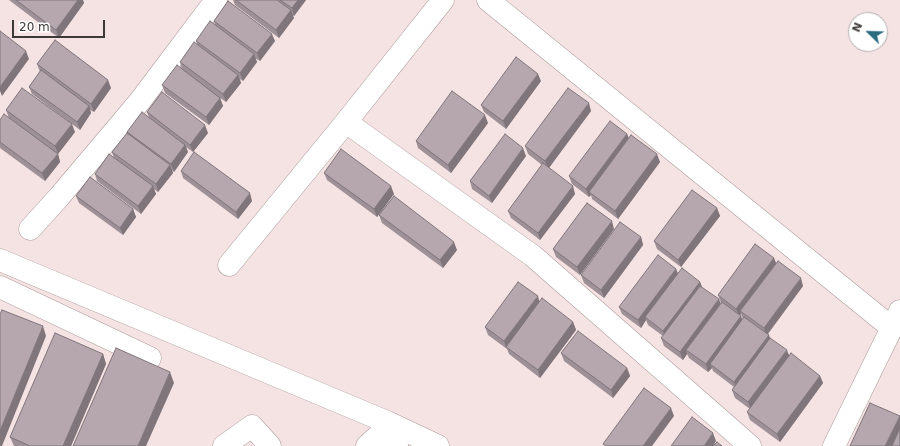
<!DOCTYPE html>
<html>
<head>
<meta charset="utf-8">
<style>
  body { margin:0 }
  #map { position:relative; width:900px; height:446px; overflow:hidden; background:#f5e2e3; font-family:"DejaVu Sans",sans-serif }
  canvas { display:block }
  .north { position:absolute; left:848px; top:12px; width:40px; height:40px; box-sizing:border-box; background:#fff; border:1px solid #b2afaf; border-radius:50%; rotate:293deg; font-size:11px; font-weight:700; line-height:16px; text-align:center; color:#3e3737 }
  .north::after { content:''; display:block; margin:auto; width:14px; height:18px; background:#2b6b7f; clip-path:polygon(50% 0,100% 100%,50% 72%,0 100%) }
  .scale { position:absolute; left:12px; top:20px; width:93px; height:18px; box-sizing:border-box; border:2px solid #3e3737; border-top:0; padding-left:5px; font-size:12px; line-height:14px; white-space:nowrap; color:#3e3737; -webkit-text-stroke:3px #fff; paint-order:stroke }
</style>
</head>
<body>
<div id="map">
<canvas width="900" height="446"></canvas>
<div class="north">N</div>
<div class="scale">20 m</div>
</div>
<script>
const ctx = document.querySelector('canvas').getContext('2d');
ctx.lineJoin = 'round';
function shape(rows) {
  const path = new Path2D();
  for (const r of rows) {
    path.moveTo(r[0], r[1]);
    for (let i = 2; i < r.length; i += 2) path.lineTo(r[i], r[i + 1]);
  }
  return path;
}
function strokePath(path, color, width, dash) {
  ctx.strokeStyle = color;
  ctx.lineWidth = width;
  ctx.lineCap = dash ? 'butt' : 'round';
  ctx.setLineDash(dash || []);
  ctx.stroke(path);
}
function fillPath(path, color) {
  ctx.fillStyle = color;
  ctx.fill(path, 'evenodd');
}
const minor = shape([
  [488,0,892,328],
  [346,122,533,256,750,446],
  [30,229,59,197,140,101,216,0],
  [0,260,387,422,438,446],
  [229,265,346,122,443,0],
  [0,287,150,358],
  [224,446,252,426,270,446],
  [367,446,381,433,397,446],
  [834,446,900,311]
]);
strokePath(minor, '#ac9b9b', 23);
strokePath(minor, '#fff', 22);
fillPath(shape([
  [9,0,83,0,84,3,59,38],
  [233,0,306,0,294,16,292,15,294,18,279,38,235,5],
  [214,21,275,41,260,61,255,58,257,62,243,81,240,79,241,83,226,102,220,98,223,106,209,125,165,93,162,85,182,70,180,62,197,44,196,41,215,25],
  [37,64,111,88,94,112,90,110,91,113,80,130,32,94,29,87,40,72],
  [541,81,506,129,484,112,481,105],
  [6,110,75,132,58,154,60,162,45,181,0,148,0,120,9,118],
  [591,111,549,168,575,194,540,240,511,218,508,211,542,165,528,154,525,146],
  [147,112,208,133,193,152,186,147,188,152,174,172,172,170,173,173,158,192,154,189,156,194,141,214,97,181,95,174,114,158,112,152,128,134,127,132,149,117],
  [488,123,451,173,418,148,416,141],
  [627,134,629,138,660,162,618,219,592,199,591,195,589,197,572,184,569,176],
  [526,156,492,203,472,189,470,181],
  [181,171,252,201,238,219,183,178],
  [324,173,394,194,377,217,327,180],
  [76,196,133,209,136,217,123,235,79,203],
  [717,208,720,216,681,267,657,249,654,241],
  [379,215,457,250,443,268,382,223],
  [614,229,580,275,556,257,553,249],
  [641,237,643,245,604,298,584,283,581,275],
  [774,258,776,263,803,286,768,334,770,338,789,355,820,376,823,383,780,442,750,420,747,412,750,409,735,398,732,390,734,387,713,371,712,368,708,372,689,358,687,354,683,360,664,346,661,338,663,336,648,325,646,320,641,328,622,314,619,307,676,269,678,274,700,282,701,286,720,303,721,303,718,295],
  [741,314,743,319,742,320,740,315],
  [539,301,573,322,576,330,540,378,509,354,507,349,488,335,485,327],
  [561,353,627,368,630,376,613,398,564,361],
  [103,354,106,364,71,446,14,446,10,437]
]), '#9d9096');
fillPath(shape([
  [78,0,83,0,84,3,59,38,56,30],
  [298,0,306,0,294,16,292,8],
  [291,10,294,18,279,38,276,30],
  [272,34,275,41,260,61,257,53],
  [26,51,29,59,2,96,0,91,0,87],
  [254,54,257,62,243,81,240,73],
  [538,74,541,81,506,129,503,121],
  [238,75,241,83,226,102,223,94],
  [108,80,111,88,94,112,91,104],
  [220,98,223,106,209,125,206,117],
  [589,103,591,111,548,169,545,161],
  [89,106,91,113,80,130,77,122],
  [485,115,488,123,451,173,448,165],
  [72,124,75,132,58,154,55,146],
  [205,125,208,133,193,152,190,145],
  [627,134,630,142,589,192,591,195,589,197,586,189],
  [185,145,188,152,174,172,171,164],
  [523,148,526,156,492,203,489,196],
  [58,154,60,162,45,181,42,173],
  [657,154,660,162,618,219,615,211],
  [170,165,173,173,158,192,156,184],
  [153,186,156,194,141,214,138,206],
  [391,186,394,194,377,217,374,209],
  [573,186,575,194,540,240,538,233],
  [250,193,252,201,238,219,236,212],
  [717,208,720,216,681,267,678,260],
  [133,209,136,217,123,235,120,228],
  [612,221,614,229,580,275,577,267],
  [641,237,643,245,604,298,601,290],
  [454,242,457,250,443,268,440,260],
  [774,258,777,266,740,311,741,314,739,316,736,309],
  [676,269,679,276,645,317,646,320,641,328,638,320],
  [801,278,803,286,766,336,764,328],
  [700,282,703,289,666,338,663,331],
  [538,296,540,304,506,347,504,341],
  [719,299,722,307,686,350,687,354,683,360,680,352],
  [741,316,744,324,710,364,712,368,708,372,706,364],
  [573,322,576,330,540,378,538,370],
  [43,326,46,336,2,446,0,446,0,431],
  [769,335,771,343,737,389,734,382],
  [787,350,790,358,751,410,748,402],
  [103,354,106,364,71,446,63,446],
  [627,368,630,376,613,398,611,390],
  [170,372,174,383,146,446,138,446],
  [820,376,823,383,780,442,777,434],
  [671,408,674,416,652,446,643,446],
  [900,416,900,429,892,446,885,446],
  [713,433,716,441,713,446,704,446]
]), '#7f757a');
const building = shape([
  [16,0,78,0,56,30,16,0],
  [236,0,277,0,291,10,276,30,236,0],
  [280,0,298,0,292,8,280,0],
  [228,1,272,34,257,53,214,21,228,1],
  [210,21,254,54,240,73,196,41,210,21],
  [0,31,26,51,0,87,0,31],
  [55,40,108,80,91,104,37,64,55,40],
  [194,42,238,75,223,94,180,62,194,42],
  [516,57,538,74,503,121,481,105,516,57],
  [177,65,220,98,206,117,162,85,177,65],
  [41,70,89,106,77,122,29,87,41,70],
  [22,88,72,124,55,146,6,110,22,88],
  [568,88,589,103,545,161,525,146,568,88],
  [452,91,485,115,448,165,416,141,452,91],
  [162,92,205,125,190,145,147,112,162,92],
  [142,112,185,145,171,164,127,132,142,112],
  [4,114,58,154,42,173,0,142,0,120,4,114],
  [610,121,627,134,586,189,569,176,610,121],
  [127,133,170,165,156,184,112,152,127,133],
  [505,134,523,148,489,196,470,181,505,134],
  [631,135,657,154,615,211,589,192,631,135],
  [341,149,391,186,374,209,324,173,341,149],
  [194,152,250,193,236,212,181,171,194,152],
  [109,154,153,186,138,206,95,174,109,154],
  [543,163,573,186,538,233,508,211,543,163],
  [90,177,133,209,120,228,76,196,90,177],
  [692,190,717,208,678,260,654,241,692,190],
  [394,196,454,242,440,260,379,215,394,196],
  [587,203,612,221,577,267,553,249,587,203],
  [620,222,641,237,601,290,581,275,620,222],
  [755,244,774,258,736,309,718,295,755,244],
  [658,255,676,269,638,320,619,307,658,255],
  [778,261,801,278,764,328,740,311,778,261],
  [682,268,700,282,663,331,645,317,682,268],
  [518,282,538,296,504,341,485,327,518,282],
  [700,286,719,299,680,352,661,338,700,286],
  [542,298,573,322,538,370,506,347,542,298],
  [722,302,741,316,706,364,686,350,722,302],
  [2,310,43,326,0,431,0,314,2,310],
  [744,317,769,335,734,382,710,364,744,317],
  [578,331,627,368,611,390,561,353,578,331],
  [55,333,103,354,63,446,30,446,10,437,55,333],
  [770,338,787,350,748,402,732,390,770,338],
  [116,348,170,372,138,446,73,446,116,348],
  [791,353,820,376,777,434,747,412,791,353],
  [644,388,671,408,643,446,606,446,603,444,644,388],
  [870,403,900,416,885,446,850,446,870,403],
  [692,417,713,433,704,446,671,446,692,417],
  [900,428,900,446,892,446,900,428],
  [717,442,722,446,713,446,717,442]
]);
fillPath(building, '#b6a7af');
strokePath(building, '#7f757a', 1);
</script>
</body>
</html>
